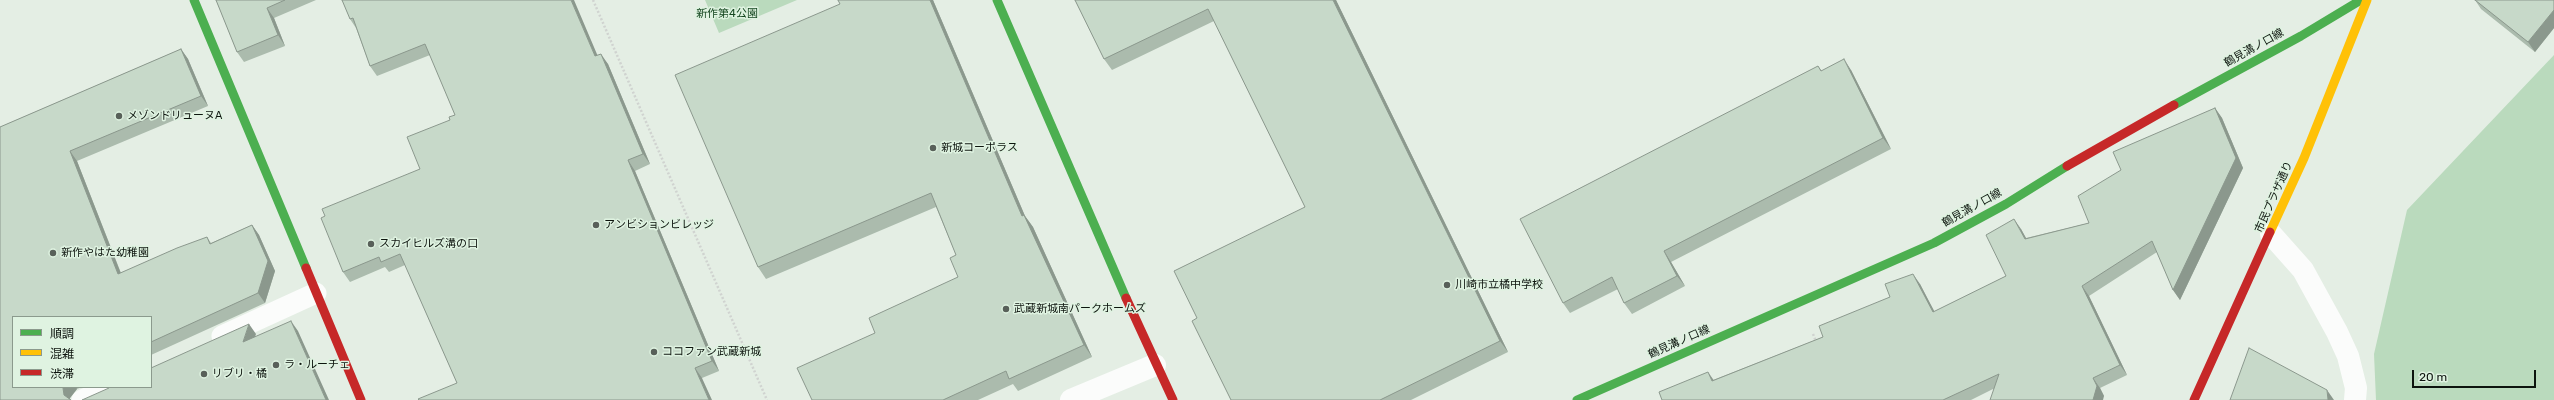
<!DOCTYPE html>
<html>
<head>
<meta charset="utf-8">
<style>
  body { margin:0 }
  #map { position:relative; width:2554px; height:400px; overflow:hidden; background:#e4eee4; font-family:Rubik,"Noto Sans JP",sans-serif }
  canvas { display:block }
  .legend { position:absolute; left:12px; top:316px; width:140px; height:72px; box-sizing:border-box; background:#dff3e1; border:1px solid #8b9a8d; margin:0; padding:5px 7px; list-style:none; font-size:12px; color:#0d140e }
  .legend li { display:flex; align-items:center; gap:8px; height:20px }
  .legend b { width:20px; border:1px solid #8b9a8d }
  .scale { position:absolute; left:2412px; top:370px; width:124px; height:18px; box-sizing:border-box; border:2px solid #0d140e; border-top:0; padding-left:5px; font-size:12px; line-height:14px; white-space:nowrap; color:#0d140e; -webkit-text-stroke:3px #dff3e1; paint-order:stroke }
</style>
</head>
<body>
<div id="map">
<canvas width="2554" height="400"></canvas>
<ul class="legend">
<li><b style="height:5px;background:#4caf50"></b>順調</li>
<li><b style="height:5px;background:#ffc107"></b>混雑</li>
<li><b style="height:5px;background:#c62828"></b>渋滞</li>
</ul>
<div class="scale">20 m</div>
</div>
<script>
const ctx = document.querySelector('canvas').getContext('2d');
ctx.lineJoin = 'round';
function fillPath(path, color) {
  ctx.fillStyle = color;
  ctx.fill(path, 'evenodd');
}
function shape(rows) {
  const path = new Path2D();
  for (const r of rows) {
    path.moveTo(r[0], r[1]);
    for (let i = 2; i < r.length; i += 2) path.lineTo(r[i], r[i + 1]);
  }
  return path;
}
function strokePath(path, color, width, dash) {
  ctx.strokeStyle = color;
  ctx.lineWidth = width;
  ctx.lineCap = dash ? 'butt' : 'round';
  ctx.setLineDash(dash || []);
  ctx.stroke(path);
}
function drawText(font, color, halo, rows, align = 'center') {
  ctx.font = font + ' Rubik,"Noto Sans JP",sans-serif';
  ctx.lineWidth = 3;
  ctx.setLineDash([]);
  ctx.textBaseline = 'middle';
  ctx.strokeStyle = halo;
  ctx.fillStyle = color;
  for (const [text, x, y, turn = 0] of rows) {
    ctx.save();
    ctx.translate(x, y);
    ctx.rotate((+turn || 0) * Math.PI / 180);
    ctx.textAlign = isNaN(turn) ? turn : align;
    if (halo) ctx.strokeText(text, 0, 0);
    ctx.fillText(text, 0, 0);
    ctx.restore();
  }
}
fillPath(shape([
  [705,0,797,0,719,33],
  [2554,55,2554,400,2376,400,2374,354,2407,210]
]), '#badabd');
strokePath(shape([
  [593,0,767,400],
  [1813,334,1817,344]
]), '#d0d3d0', 2.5, [2, 2]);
strokePath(shape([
  [222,336,316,293],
  [82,400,111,387]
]), '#fbfcfb', 21);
strokePath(shape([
  [2271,234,2303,270,2337,332,2348,356,2356,388,2355,400],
  [1071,400,1155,365]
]), '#fbfcfb', 22);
strokePath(shape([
  [194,0,306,268],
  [997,0,1126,298],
  [2174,105,2301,36,2361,0],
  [1577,400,1934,243,2006,204,2067,166]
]), '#4caf50', 9);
strokePath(shape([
  [2270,232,2304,158,2367,0]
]), '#ffc107', 9);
strokePath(shape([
  [2067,166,2174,105],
  [306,268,361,400],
  [1126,298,1173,400],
  [2194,400,2270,232]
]), '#c62828', 9);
fillPath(shape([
  [216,0,316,0,274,18,285,46,244,62,237,52],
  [342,0,598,55,608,64,650,164,635,171,719,371,702,378,457,383,405,265,389,272,385,267,350,282,343,272,420,169,450,120,455,115,430,55,377,76,370,66,356,28,350,19],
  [838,0,933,0,1025,216,1033,227,1092,357,1018,391,1013,384,978,400,812,400,875,333,958,277,956,255,936,207,766,279,758,267,840,4],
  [1075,0,1336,0,1508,352,1411,400,1231,400,1197,318,1305,207,1214,21,1112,70,1104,59],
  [2475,0,2554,0,2554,28,2535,52,2481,9],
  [181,49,188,59,208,106,77,161,121,273,207,237,211,243,252,225,259,235,275,271,265,303,151,355,151,317,13,387,82,387,77,389,70,398,70,400,0,400,0,127],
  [1818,66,1822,71,1851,70,1891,149,1671,262,1685,286,1632,314,1624,303,1618,289,1570,313,1563,303],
  [2215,108,2222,118,2243,168,2180,300,2173,290,2157,252,2089,296,2127,375,2100,388,2104,396,1993,389,1971,400,1662,400,1823,337,1890,297,1920,284,1934,312,2006,276,2021,229,2026,238,2089,223,2121,170]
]), '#abbbad');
fillPath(shape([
  [571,0,574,0,602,66,595,56],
  [930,0,933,0,1025,216,1033,227,1092,357,1084,345,1022,216],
  [1333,0,1336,0,1508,352,1500,341],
  [267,8,274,18,285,46,278,35],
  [2554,10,2554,28,2535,52,2528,42],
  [181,49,188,59,208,106,201,96],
  [601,54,608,64,650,164,643,154],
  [1844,59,1851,70,1891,149,1883,138],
  [2215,108,2222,118,2243,168,2180,300,2173,290],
  [70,151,77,161,125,284,118,274],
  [628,160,635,171,719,371,712,361],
  [2014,219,2021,229,2032,249,2025,239],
  [252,225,259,235,275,271,265,303,258,293],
  [1664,251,1671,262,1685,286,1677,276],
  [1913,274,1920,284,1940,322,1933,312],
  [2082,286,2089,296,2127,375,2120,365],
  [291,321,298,331,329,400,326,400],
  [249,324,256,334,250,352,243,342],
  [695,368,702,378,712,400,709,400],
  [1708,372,1715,382,1712,381],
  [2093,378,2100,388,2104,396,2103,400,2093,400],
  [64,387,76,387,77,389,70,398,70,400,64,395,63,388],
  [2327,390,2334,400,2328,400]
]), '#8b988d');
const building = shape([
  [216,0,285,0,267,8,278,35,237,52,216,0],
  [342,0,571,0,595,56,601,54,643,154,628,160,712,361,695,368,709,400,419,400,418,399,457,383,400,254,381,262,379,257,343,272,321,218,325,216,322,209,420,169,407,137,450,120,449,117,455,115,425,44,370,66,353,18,350,19,342,0],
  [838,0,930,0,1022,216,1024,215,1084,345,1009,379,1006,371,943,400,812,400,797,368,875,333,869,318,958,277,950,258,956,255,931,193,758,267,675,75,840,4,838,0],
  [1075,0,1333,0,1500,341,1380,400,1231,400,1192,321,1197,318,1174,271,1305,207,1208,9,1104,59,1075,0],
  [2475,0,2554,0,2554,10,2528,42,2475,0],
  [181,49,201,96,70,151,118,274,177,248,207,237,210,244,252,225,268,261,258,293,151,342,151,317,13,317,13,387,64,387,63,388,64,395,71,400,0,400,0,127,181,49],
  [1844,59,1883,138,1664,251,1677,276,1624,303,1612,277,1563,303,1520,219,1818,66,1821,71,1844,59],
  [2215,108,2236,158,2173,290,2152,241,2082,286,2120,365,2093,378,2097,386,2093,400,1990,400,1999,374,1943,400,1662,400,1659,392,1708,372,1712,381,1823,337,1819,326,1890,297,1885,284,1913,274,1933,312,2006,276,1986,235,2014,219,2025,239,2089,223,2078,196,2121,170,2113,152,2215,108],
  [291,321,326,400,82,400,109,388,110,387,151,387,151,368,249,324,243,342,291,321],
  [2249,348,2327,390,2328,400,2230,400,2249,348]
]);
fillPath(building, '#c7d9c9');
strokePath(building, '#8b988d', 1);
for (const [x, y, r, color] of [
  [119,116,4,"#586059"],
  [933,148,4,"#586059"],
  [596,225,4,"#586059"],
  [371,244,4,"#586059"],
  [53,253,4,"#586059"],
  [1447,285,4,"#586059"],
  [1006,309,4,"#586059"],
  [654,352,4,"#586059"],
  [276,365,4,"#586059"],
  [204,374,4,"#586059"]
]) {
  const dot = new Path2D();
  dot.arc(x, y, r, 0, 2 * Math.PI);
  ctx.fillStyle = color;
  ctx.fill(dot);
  strokePath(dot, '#dff3e1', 1.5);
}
drawText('11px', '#14461f', '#dff3e1', [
  ["新作第4公園",727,14]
]);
drawText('11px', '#0d140e', '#dff3e1', [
  ["鶴見溝ノ口線",2254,48,-29],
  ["市民プラザ通り",2274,197,-66],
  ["鶴見溝ノ口線",1972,208,-29],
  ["鶴見溝ノ口線",1679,342,-24]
]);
drawText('11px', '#0d140e', '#dff3e1', [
  ["メゾンドリューヌA",127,116],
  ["新城コーポラス",941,148],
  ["アンビションビレッジ",604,225],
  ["スカイヒルズ溝の口",379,244],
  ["新作やはた幼稚園",61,253],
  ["川崎市立橘中学校",1455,285],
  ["武蔵新城南パークホームズ",1014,309],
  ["ココファン武蔵新城",662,352],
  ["ラ・ルーチェ",284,365],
  ["リブリ・橘",212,374]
], 'left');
</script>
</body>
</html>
